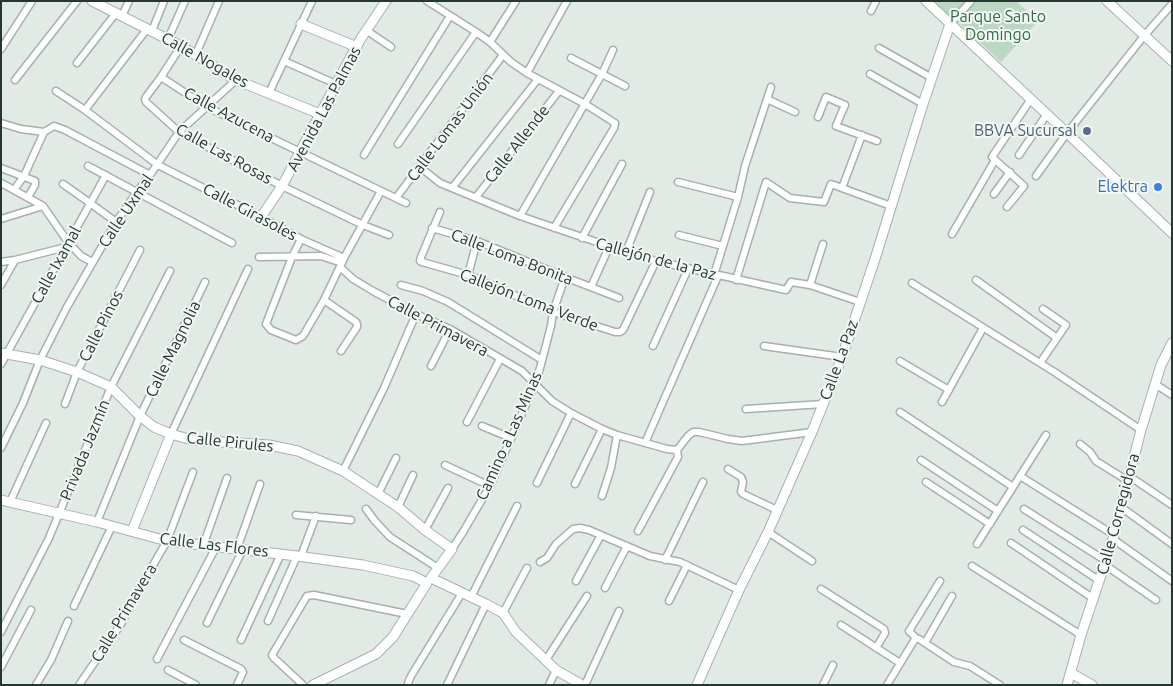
<!DOCTYPE html>
<html>
<head>
<meta charset="utf-8">
<style>
  body { margin:0 }
  #map { position:relative; width:1173px; height:686px; overflow:hidden; background:#e1eae5; font-family:Ubuntu,sans-serif }
  canvas { display:block }
  .frame { position:absolute; inset:0; border:2px solid #243831; pointer-events:none }
</style>
</head>
<body>
<div id="map">
<canvas width="1173" height="686"></canvas>
<div class="frame"></div>
</div>
<script>
const ctx = document.querySelector('canvas').getContext('2d');
ctx.lineJoin = 'round';
function fillPath(path, color) {
  ctx.fillStyle = color;
  ctx.fill(path, 'evenodd');
}
function shape(rows) {
  const path = new Path2D();
  for (const r of rows) {
    path.moveTo(r[0], r[1]);
    for (let i = 2; i < r.length; i += 2) path.lineTo(r[i], r[i + 1]);
  }
  return path;
}
function strokePath(path, color, width, dash) {
  ctx.strokeStyle = color;
  ctx.lineWidth = width;
  ctx.lineCap = dash ? 'butt' : 'round';
  ctx.setLineDash(dash || []);
  ctx.stroke(path);
}
function drawText(font, color, halo, rows, align = 'center') {
  ctx.font = font + ' Ubuntu,sans-serif';
  ctx.lineWidth = 4;
  ctx.setLineDash([]);
  ctx.textBaseline = 'middle';
  ctx.strokeStyle = halo;
  ctx.fillStyle = color;
  for (const [text, x, y, turn = 0] of rows) {
    ctx.save();
    ctx.translate(x, y);
    ctx.rotate((+turn || 0) * Math.PI / 180);
    ctx.textAlign = isNaN(turn) ? turn : align;
    if (halo) ctx.strokeText(text, 0, 0);
    ctx.fillText(text, 0, 0);
    ctx.restore();
  }
}
fillPath(shape([
  [932,1,969,1,952,19],
  [976,1,1016,1,1038,21,1001,62,957,21]
]), '#bcd8c2');
const street = shape([
  [427,1,476,32,490,42,511,62,527,73,585,104,615,123,614,128,554,228],
  [871,11,876,1],
  [122,16,129,1],
  [950,24,971,1],
  [366,30,391,47],
  [152,31,164,1],
  [168,39,185,1],
  [490,42,516,1],
  [181,46,161,77,146,97,145,99,146,102,179,132,282,186,363,225,389,235],
  [879,48,932,78],
  [1,49,32,1],
  [196,54,219,1],
  [571,58,625,86],
  [284,61,336,84],
  [77,63,116,13],
  [527,73,567,1],
  [870,74,923,104],
  [161,77,207,107,406,203],
  [15,80,77,1],
  [56,91,85,110,158,165,261,217,301,239,344,258],
  [269,93,312,1],
  [767,99,795,112],
  [85,110,147,29],
  [818,117,826,97,845,105,836,126,877,141],
  [1,123,21,129,44,132],
  [398,144,476,32],
  [364,155,450,16],
  [1019,155,1047,114],
  [88,166,232,243],
  [420,167,440,183,520,216,626,252,656,261,786,290,791,282,810,285,860,302],
  [1,168,35,181,35,185,28,197],
  [1036,176,1067,133,1144,36,1172,4],
  [678,182,738,197],
  [1,183,43,206,68,242,81,256,92,262],
  [63,184,90,203,116,222],
  [452,188,538,79],
  [842,188,862,135],
  [14,190,24,176,44,132,54,126,65,130,150,175],
  [994,194,1010,172],
  [476,197,559,91],
  [396,198,503,55],
  [1007,207,1024,186,992,157,1031,99],
  [440,212,421,257,420,261,422,262,468,275,553,312,615,332,620,332,623,330,656,261],
  [520,216,602,74,613,50],
  [1,219,43,206],
  [432,228,477,241,565,277,619,298],
  [952,234,995,160],
  [679,235,723,246],
  [582,238,622,164],
  [301,239,292,257,266,324,271,330,296,340,303,336,324,300,344,258,381,191],
  [626,252,650,192],
  [259,257,321,256,342,263],
  [1,262,15,260,66,247],
  [340,267,353,279,373,291,416,314,450,329,522,371,552,401,571,413,602,429,617,435,667,449,677,450,688,436,693,432,699,432,728,439,742,441,812,432],
  [468,275,477,241],
  [714,275,738,197,745,166,771,87],
  [736,280,766,182,790,198,824,202,831,184,891,206],
  [976,280,1057,338],
  [912,283,1056,373,1141,430],
  [1,285,15,260],
  [401,285,423,291,448,302,542,360],
  [810,285,823,244],
  [591,287,609,247],
  [324,300,356,322,357,324,357,327,341,351],
  [653,346,688,269],
  [764,346,842,357],
  [900,361,949,390],
  [1040,363,1066,325,1043,309],
  [1,364,106,175],
  [431,366,450,329],
  [1155,384,1172,395],
  [942,402,983,328],
  [65,404,77,372,140,250],
  [746,409,823,404],
  [900,412,1013,487],
  [467,422,500,359],
  [482,426,511,438],
  [171,434,248,269],
  [645,443,718,276],
  [1080,444,1090,452,1096,461,1128,481],
  [1,448,23,403,40,360,67,307,116,222,137,192,150,175,179,132,236,80],
  [921,460,998,511],
  [445,465,490,486],
  [728,469,741,477,743,482,741,492,743,494,777,510],
  [343,471,384,388,416,314],
  [1020,476,1114,535],
  [1129,476,1172,505],
  [926,482,990,524],
  [537,483,571,413],
  [575,484,602,429],
  [378,494,396,458],
  [602,496,611,468,617,435],
  [10,502,46,423],
  [398,507,413,475],
  [1121,507,1172,544],
  [366,509,375,521,390,537,438,568],
  [1024,509,1106,561],
  [296,515,351,520],
  [97,522,140,416,205,282],
  [425,530,448,488],
  [1023,530,1100,581],
  [638,531,678,457,677,450],
  [768,532,812,561],
  [1113,539,1172,581],
  [1011,543,1094,599],
  [977,544,1046,435],
  [203,546,227,478],
  [237,549,260,484],
  [452,549,463,532,490,486,535,384,540,368,551,326,553,312,565,277],
  [301,556,316,516],
  [665,560,703,482],
  [540,562,547,558,556,544,573,529,580,528,589,530,650,556,680,562,739,590],
  [1105,565,1156,600],
  [972,566,1081,635],
  [576,581,601,535],
  [940,581,909,631,916,638,919,639,954,662,970,666,1000,685],
  [605,588,627,546],
  [821,589,884,629,885,633,876,648],
  [471,597,517,506],
  [669,601,687,565],
  [74,606,112,526],
  [503,613,527,568],
  [268,621,297,556],
  [207,623,243,549],
  [841,625,900,663],
  [1,632,49,538,111,387,170,271],
  [184,640,241,669,243,672,237,685],
  [241,640,281,554],
  [925,643,952,596],
  [157,659,216,547],
  [546,660,587,596],
  [1,667,31,610],
  [168,670,196,685],
  [408,683,411,676,462,593],
  [36,685,51,660,68,621],
  [79,685,121,624,138,591,167,541,193,472],
  [303,685,274,658,272,655,307,596,314,595,407,614],
  [447,685,486,604],
  [549,685,556,670],
  [585,685,619,611],
  [823,685,833,665],
  [887,685,915,639,916,638]
]);
const secondary = shape([
  [92,1,181,46,236,80,320,114],
  [926,1,1067,133,1172,233],
  [1107,1,1172,61],
  [301,24,357,47],
  [261,217,282,186,336,84,360,40,386,1],
  [1,353,40,360,77,372,111,387,140,416,154,427,171,434,192,440,269,445,298,451,343,471,398,507,425,530,452,549,431,578,486,604,503,613,516,632,556,670,582,685],
  [1,500,97,522,167,541,297,556,363,565,413,576,427,583,393,637,376,654,313,685],
  [132,531,171,434],
  [1071,673,1092,685],
  [697,685,739,590,768,532,812,432,842,357,875,259,923,104,950,24],
  [1067,685,1081,635,1113,539,1141,430,1161,365,1172,343]
]);
strokePath(street, '#a5b1ab', 9);
strokePath(secondary, '#a2b4ac', 11);
strokePath(street, '#fff', 6);
strokePath(secondary, '#fff', 9);
for (const [x, y, r, color] of [
  [1087,131,5,"#5c6f8a"],
  [1158,187,5,"#3f7fe0"]
]) {
  const dot = new Path2D();
  dot.arc(x, y, r, 0, 2 * Math.PI);
  ctx.fillStyle = color;
  ctx.fill(dot);
  strokePath(dot, '#f1f7f3', 2);
}
drawText('16px', '#336a45', '#f1f7f3', [
  ["Parque Santo",998,17],
  ["Domingo",998,35]
]);
drawText('16px', '#243831', '#f1f7f3', [
  ["Calle Nogales",205,60,29],
  ["Avenida Las Palmas",324,109,-62],
  ["Calle Azucena",229,115,28],
  ["Calle Lomas Unión",450,127,-53],
  ["Calle Allende",517,144,-52],
  ["Calle Las Rosas",224,154,29],
  ["Calle Uxmal",126,211,-56],
  ["Calle Girasoles",250,212,28],
  ["Calle Loma Bonita",512,257,21],
  ["Callejón de la Paz",656,259,15],
  ["Calle Ixamal",56,265,-61],
  ["Callejón Loma Verde",529,300,21],
  ["Calle Pinos",101,326,-63],
  ["Calle Primavera",438,326,28],
  ["Calle Magnolia",173,349,-64],
  ["Calle La Paz",839,360,-70],
  ["Camino a Las Minas",509,436,-66],
  ["Calle Pirules",230,442,6],
  ["Privada Jazmín",85,450,-68],
  ["Calle Corregidora",1118,514,-75],
  ["Calle Las Flores",214,545,7],
  ["Calle Primavera",124,613,-59]
]);
drawText('16px', '#4e5e75', '#f1f7f3', [
  ["BBVA Sucursal",1077,131]
], 'right');
drawText('16px', '#366cbe', '#f1f7f3', [
  ["Elektra",1148,187]
], 'right');
</script>
</body>
</html>
